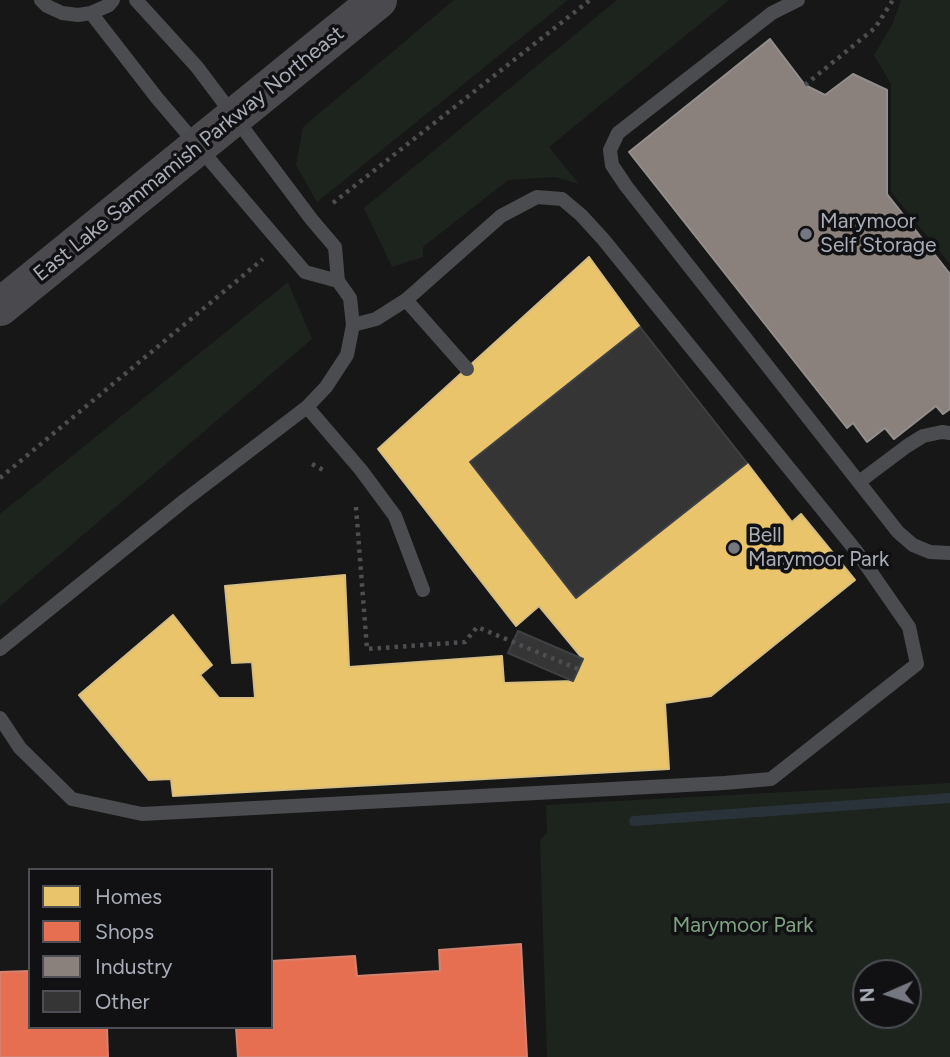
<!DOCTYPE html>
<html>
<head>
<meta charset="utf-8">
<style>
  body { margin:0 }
  #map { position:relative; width:950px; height:1057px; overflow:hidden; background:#171717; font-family:Figtree,sans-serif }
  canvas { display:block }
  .legend { position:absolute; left:28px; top:868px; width:245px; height:161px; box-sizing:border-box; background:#111113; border:2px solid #4d4f55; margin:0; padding:9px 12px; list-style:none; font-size:21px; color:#a8adb8 }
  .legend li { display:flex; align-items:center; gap:14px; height:35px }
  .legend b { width:35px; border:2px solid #4d4f55 }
  .north { position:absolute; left:852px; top:959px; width:70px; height:70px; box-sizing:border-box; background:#111113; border:2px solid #4d4f55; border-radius:50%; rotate:267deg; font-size:19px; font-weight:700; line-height:28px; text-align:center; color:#a8adb8 }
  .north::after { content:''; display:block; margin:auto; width:24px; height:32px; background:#757880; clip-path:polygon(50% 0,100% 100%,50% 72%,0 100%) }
</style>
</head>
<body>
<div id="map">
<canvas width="950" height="1057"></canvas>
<ul class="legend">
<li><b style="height:19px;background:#e9c46a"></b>Homes</li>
<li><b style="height:19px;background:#e76f51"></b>Shops</li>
<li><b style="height:19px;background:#8a817c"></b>Industry</li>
<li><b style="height:19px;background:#353536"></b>Other</li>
</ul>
<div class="north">N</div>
</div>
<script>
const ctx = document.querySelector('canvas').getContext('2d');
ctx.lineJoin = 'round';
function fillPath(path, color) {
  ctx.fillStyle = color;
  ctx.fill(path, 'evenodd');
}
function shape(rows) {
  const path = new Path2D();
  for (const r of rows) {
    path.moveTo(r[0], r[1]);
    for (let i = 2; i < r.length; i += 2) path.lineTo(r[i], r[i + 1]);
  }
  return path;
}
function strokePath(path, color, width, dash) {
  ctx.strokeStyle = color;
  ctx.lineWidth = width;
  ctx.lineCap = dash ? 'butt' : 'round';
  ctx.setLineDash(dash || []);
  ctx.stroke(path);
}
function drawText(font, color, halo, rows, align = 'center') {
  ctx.font = font + ' Figtree,sans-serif';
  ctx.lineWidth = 7;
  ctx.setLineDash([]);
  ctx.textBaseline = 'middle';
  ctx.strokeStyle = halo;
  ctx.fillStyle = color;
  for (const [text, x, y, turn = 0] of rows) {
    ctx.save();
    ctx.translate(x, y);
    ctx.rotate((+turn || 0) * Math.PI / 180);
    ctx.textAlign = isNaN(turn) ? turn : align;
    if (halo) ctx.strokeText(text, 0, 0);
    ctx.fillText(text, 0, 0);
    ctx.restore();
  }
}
fillPath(shape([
  [454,0,568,0,317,202,296,165,303,127],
  [617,0,729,0,549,147,579,184,555,177,508,180,423,247,423,257,392,267,364,208],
  [901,0,950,0,950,264,891,192,891,84,874,55,893,23],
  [288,282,312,339,0,606,0,514],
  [950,783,950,1057,547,1057,540,840,547,833,546,805],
  [866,973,908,973,908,1015,866,1015]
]), '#1d241e');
const homes = shape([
  [589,257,640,327,470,462,576,598,747,463,792,522,801,514,855,580,711,696,665,703,669,769,173,796,171,779,149,780,79,695,173,615,212,665,200,675,219,698,255,698,252,662,232,663,225,586,345,575,349,667,502,656,504,683,573,681,583,659,539,606,516,626,378,449,589,257]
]);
fillPath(homes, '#e9c46a');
strokePath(homes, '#d6bd81', 2);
const shops = shape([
  [521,944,527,1057,238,1057,236,1027,271,1027,271,961,355,956,357,976,440,971,439,950,521,944],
  [30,971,30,1027,107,1027,108,1057,0,1057,0,972,30,971]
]);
fillPath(shops, '#e76f51');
strokePath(shops, '#d48270', 2);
const industry = shape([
  [770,39,805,85,825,95,853,74,887,90,887,194,950,274,950,409,943,414,936,406,894,439,885,428,867,442,853,423,847,428,629,152,770,39]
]);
fillPath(industry, '#8a817c');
strokePath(industry, '#938e8e', 2);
strokePath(shape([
  [634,821,950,798]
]), '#2a3239', 10);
const building = shape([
  [640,327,747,463,576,598,470,462,640,327],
  [518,631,583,659,573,681,508,653,518,631]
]);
fillPath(building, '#353536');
strokePath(building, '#3f4043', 2);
strokePath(shape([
  [805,85,875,28,893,0],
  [333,203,590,0],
  [312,464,323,470],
  [0,478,263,259],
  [356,507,367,649,465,642,477,627,578,669]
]), '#4d4e52', 4.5, [3.5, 5]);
strokePath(shape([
  [41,0,47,6,62,13,78,15,91,13,109,5,113,0],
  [798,0,772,13,618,133,610,150,612,165,626,186,898,532,913,545,930,552,950,553],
  [91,13,157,98,305,272,338,281],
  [406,300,467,369],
  [307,407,361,470,395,516,423,590],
  [859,482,907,446,923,436,942,432,950,433],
  [0,649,185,500,307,407,326,387,347,355,353,325,350,298,338,281,335,247,312,220,197,67,136,0],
  [0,718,20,748,72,799,142,814,724,783,771,779,917,664,909,627,857,552,603,239,581,215,562,199,537,197,501,216,406,300,376,319,353,325]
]), '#4b4c50', 14);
strokePath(shape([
  [0,307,378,0]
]), '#4a4a4e', 38);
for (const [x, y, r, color] of [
  [806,234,7,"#757880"],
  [734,548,7,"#757880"]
]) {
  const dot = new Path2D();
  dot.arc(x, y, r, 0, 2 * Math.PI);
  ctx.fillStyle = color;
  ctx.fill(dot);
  strokePath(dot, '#111113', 2.5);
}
drawText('21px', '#a8adb8', '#111113', [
  ["East Lake Sammamish Parkway Northeast",189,154,-39]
]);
drawText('21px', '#a8adb8', '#111113', [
  ["Marymoor",820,222],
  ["Self Storage",820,246],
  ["Bell",748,536],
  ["Marymoor Park",748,560]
], 'left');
drawText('21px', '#7fa381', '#111113', [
  ["Marymoor Park",743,926]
]);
</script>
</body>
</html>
